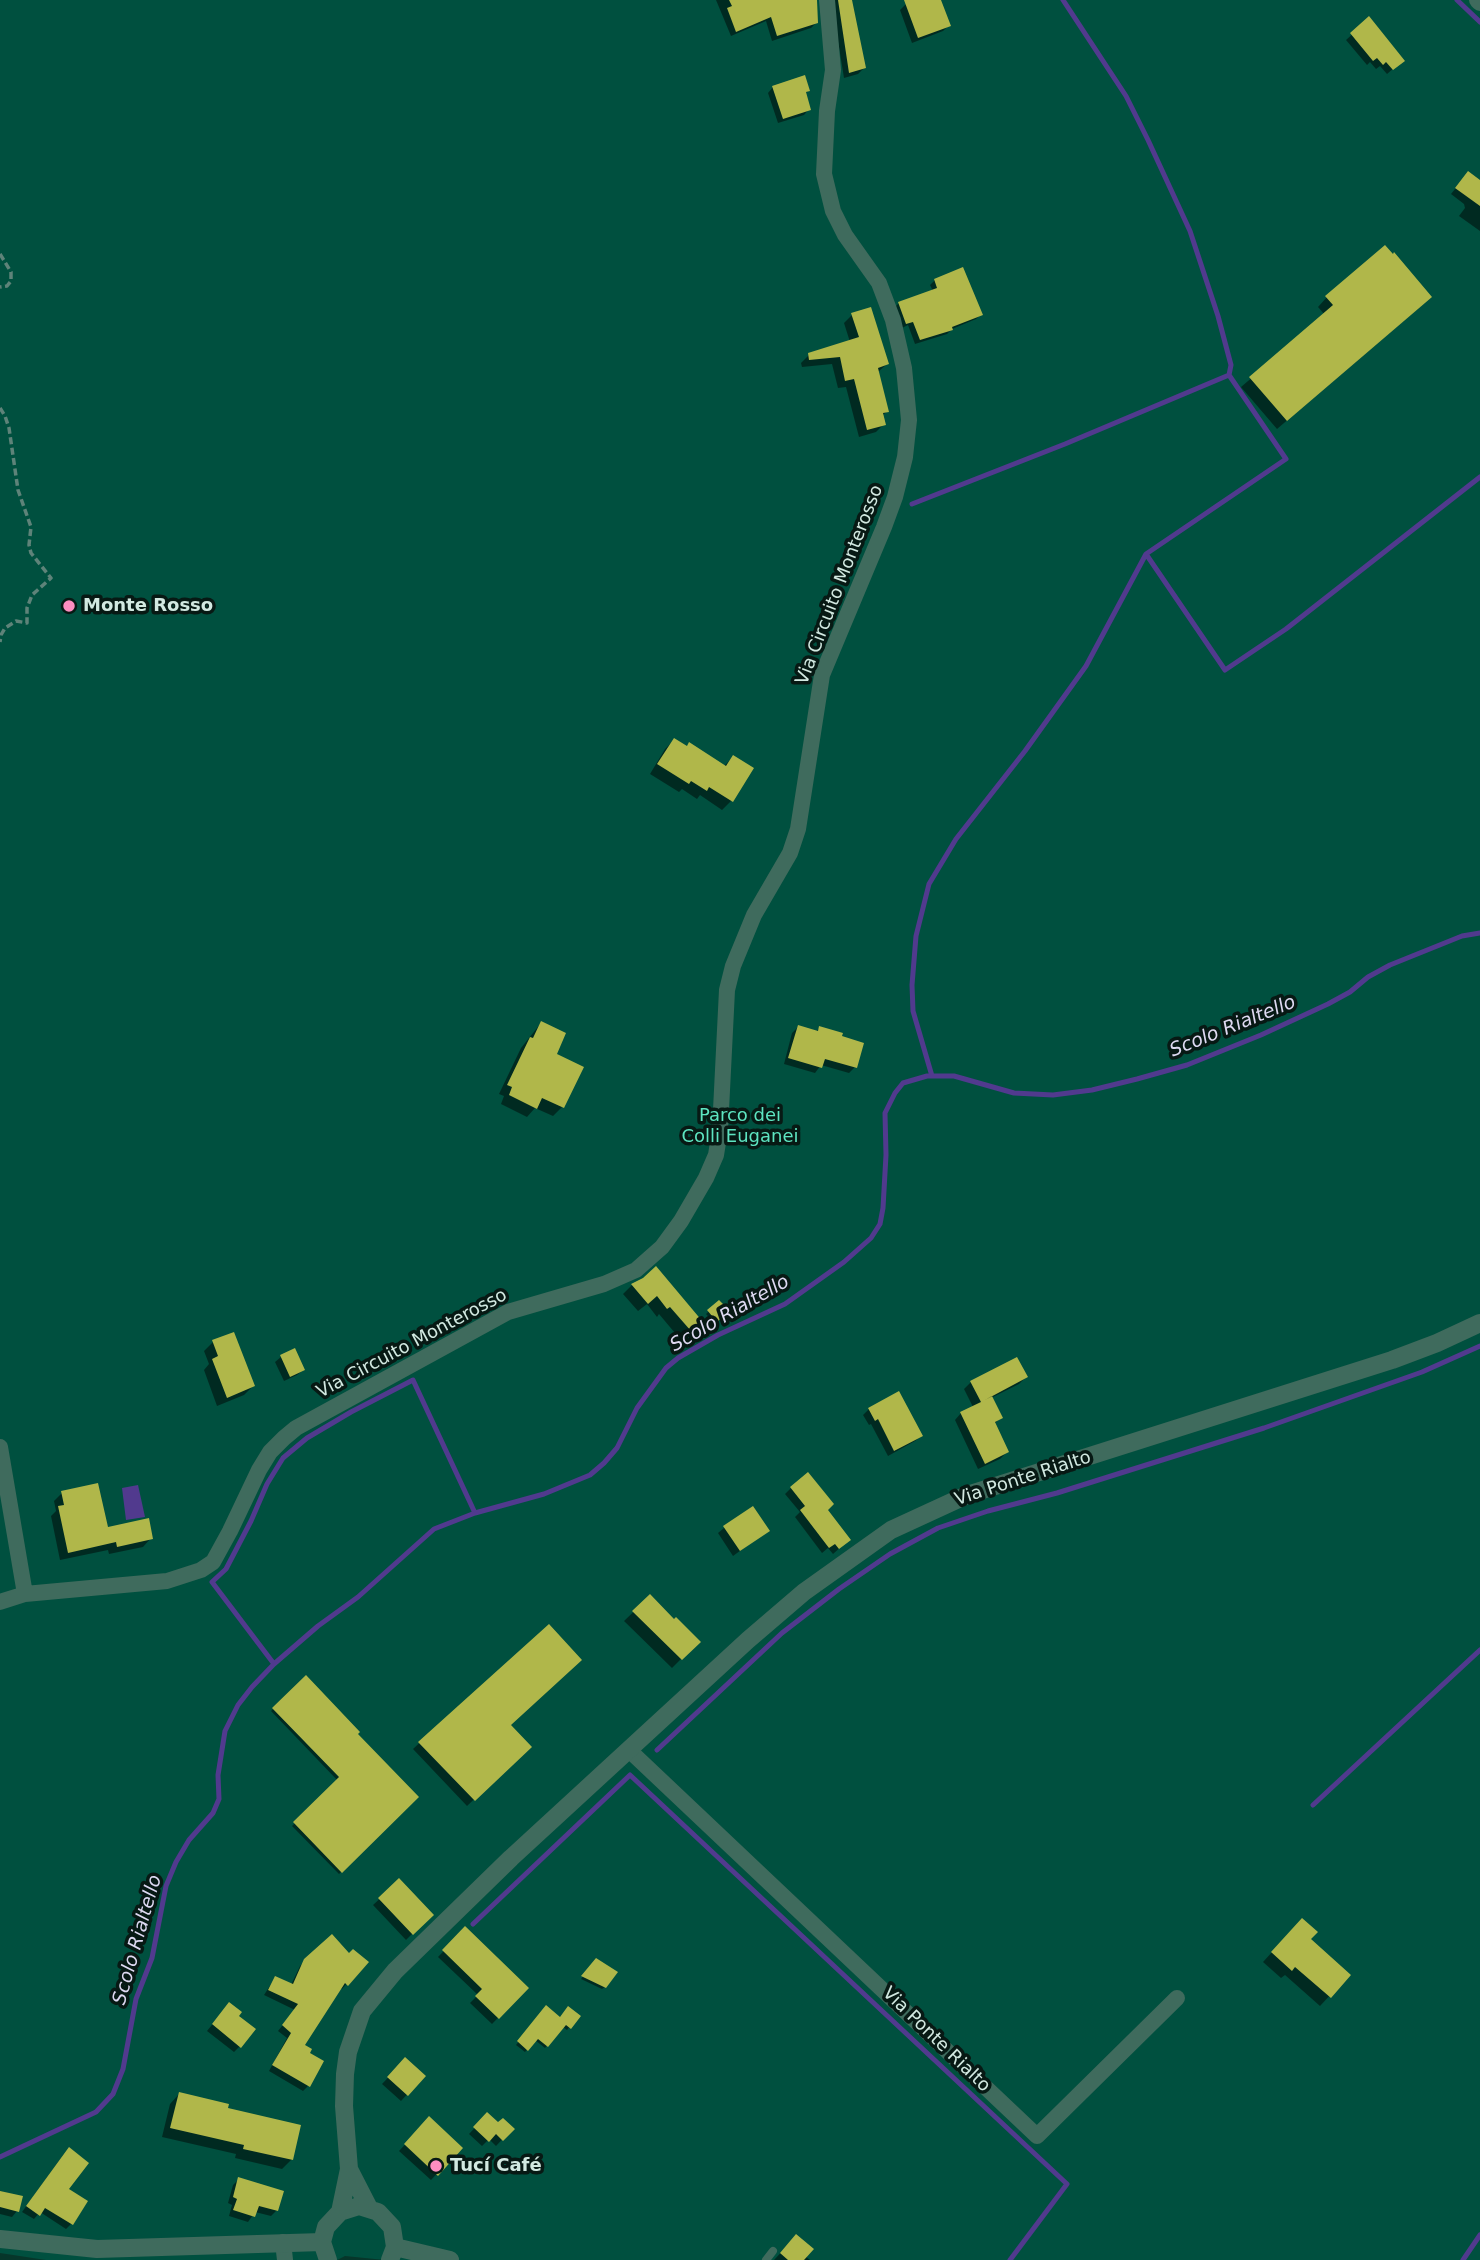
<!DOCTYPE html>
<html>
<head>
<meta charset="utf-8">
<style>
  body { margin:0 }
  canvas { display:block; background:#06362a }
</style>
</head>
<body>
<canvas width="1480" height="2260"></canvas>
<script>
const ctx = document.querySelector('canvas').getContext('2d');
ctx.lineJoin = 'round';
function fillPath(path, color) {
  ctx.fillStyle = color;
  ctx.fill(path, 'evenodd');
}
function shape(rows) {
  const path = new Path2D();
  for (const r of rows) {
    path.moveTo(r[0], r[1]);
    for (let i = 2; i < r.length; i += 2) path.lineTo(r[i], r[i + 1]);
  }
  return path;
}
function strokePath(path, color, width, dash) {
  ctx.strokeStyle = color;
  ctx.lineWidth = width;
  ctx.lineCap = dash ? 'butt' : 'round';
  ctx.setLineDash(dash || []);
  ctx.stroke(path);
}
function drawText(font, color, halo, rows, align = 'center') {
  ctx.font = font + ' "DejaVu Sans",sans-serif';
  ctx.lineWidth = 7;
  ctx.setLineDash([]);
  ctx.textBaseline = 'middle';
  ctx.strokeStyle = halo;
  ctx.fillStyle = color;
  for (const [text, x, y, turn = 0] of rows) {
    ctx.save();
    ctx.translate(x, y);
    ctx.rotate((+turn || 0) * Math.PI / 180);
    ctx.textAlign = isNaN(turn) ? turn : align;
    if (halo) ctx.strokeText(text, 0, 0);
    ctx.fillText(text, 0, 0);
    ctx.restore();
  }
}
fillPath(shape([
  [0,0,1480,0,1480,2260,385,2260,345,2256,337,2260,46,2260,0,2253]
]), '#00503f');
fillPath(shape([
  [138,1485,145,1517,126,1520,122,1488]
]), '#513a8e');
fillPath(shape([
  [716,0,816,0,817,22,811,28,772,41,766,21,731,36],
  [829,0,850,0,864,68,858,74,844,78,832,4],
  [915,0,939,0,949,25,943,31,912,43,900,10,906,4],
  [1369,19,1402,61,1387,74,1380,66,1376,69,1370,62,1367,65,1346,40],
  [773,87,808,91,804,94,809,109,804,115,778,123,768,93],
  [1463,179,1480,182,1480,231,1459,216,1465,208,1464,204,1451,194],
  [935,280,981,314,976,319,952,329,947,334,915,344,908,325,902,328,894,308,899,303,933,291,930,285],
  [1327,297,1421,306,1277,429,1241,387,1325,315,1318,307],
  [852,315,887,364,878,372,887,411,882,416,884,424,876,432,859,437,846,387,838,388,832,364,802,367,801,363,809,355,850,342,844,323],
  [674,740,724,766,733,757,732,800,722,810,700,795,697,799,682,789,679,792,650,774,665,749],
  [541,1023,554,1055,562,1107,553,1116,535,1108,527,1117,501,1104,504,1096,499,1094,521,1048],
  [798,1027,816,1032,820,1028,855,1067,849,1073,821,1065,815,1073,784,1064,792,1033],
  [656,1268,691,1331,680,1339,659,1314,657,1317,647,1304,638,1311,623,1294,632,1285,644,1280],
  [719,1302,727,1311,714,1323,706,1314],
  [213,1342,253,1386,244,1395,217,1406,204,1370,209,1364,204,1351],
  [281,1357,303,1370,297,1375,284,1381,275,1362],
  [1026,1377,1019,1384,991,1398,1000,1418,994,1424,1007,1452,1000,1459,978,1469,955,1420,961,1413,973,1407,964,1389,971,1382],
  [869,1409,921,1436,915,1441,888,1456,871,1424,869,1425,863,1415],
  [791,1488,826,1510,843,1545,833,1554,828,1548,822,1553,795,1517,800,1512,785,1494],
  [62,1493,107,1529,151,1538,143,1547,109,1554,108,1550,60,1560,51,1516,56,1511,54,1501],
  [724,1528,767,1531,733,1556,718,1533],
  [650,1596,674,1621,698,1642,672,1668,624,1621],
  [306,1678,355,1735,417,1797,339,1874,292,1826,338,1781,271,1711],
  [462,1703,509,1725,529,1747,467,1806,413,1749],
  [399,1881,431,1915,406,1940,373,1905],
  [465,1929,527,1988,492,2024,470,2003,478,1995,438,1957],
  [1293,1929,1309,1939,1349,1975,1320,2006,1285,1975,1281,1978,1263,1962],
  [349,1955,366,1962,342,1989,340,1988,302,2046,308,2086,303,2091,269,2071,287,2038,278,2031,295,2010,264,1995,275,1978,291,1985,300,1966,306,1960],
  [594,1962,605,1987,602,1989,581,1979],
  [546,2008,560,2019,579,2016,567,2030,563,2027,545,2048,535,2040,525,2052,516,2045],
  [224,2010,236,2016,240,2046,234,2052,207,2031],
  [405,2060,424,2076,401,2101,382,2084],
  [179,2094,226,2109,292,2159,282,2169,235,2158,236,2154,162,2137,170,2104],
  [487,2115,498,2125,512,2129,496,2146,489,2139,482,2146,469,2134],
  [429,2119,461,2148,431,2180,399,2151],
  [64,2154,71,2224,66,2229,40,2212,34,2219,22,2212],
  [239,2179,277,2210,271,2216,255,2212,248,2222,229,2216,232,2205,228,2203,233,2185],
  [0,2193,17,2211,12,2217,0,2214],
  [787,2246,805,2256,810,2260,774,2260]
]), '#0007');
strokePath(shape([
  [1457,0,1480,22],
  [912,504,1065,444,1229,375],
  [1146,554,1225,670,1286,629,1480,477],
  [932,1076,913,1011,912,985,916,936,929,884,956,839,1025,751,1086,666,1146,554,1286,459,1229,375,1231,365,1218,316,1190,231,1148,140,1126,96,1063,0],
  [274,1664,212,1582,226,1569,251,1521,267,1484,283,1458,307,1438,351,1412,413,1380,475,1513],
  [657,1750,782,1633,839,1589,890,1554,938,1528,988,1511,1057,1493,1264,1428,1422,1372,1480,1346],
  [1313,1805,1480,1650],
  [473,1924,630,1775,1067,2184,1010,2260],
  [0,2157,96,2112,113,2094,123,2069,136,1999,152,1958,166,1886,176,1862,189,1840,213,1813,219,1799,218,1775,225,1731,238,1705,252,1687,274,1664,318,1626,358,1597,434,1529,475,1513,544,1494,590,1475,604,1463,617,1448,637,1408,666,1368,678,1358,718,1335,785,1304,844,1262,871,1238,880,1224,883,1208,886,1155,885,1113,895,1093,903,1083,927,1076,954,1076,1014,1093,1053,1095,1092,1090,1137,1079,1187,1065,1261,1035,1328,1004,1350,992,1368,977,1390,965,1462,936,1480,933],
  [1463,2260,1480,2235]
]), '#513a8e', 5);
fillPath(shape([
  [729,0,817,0,818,23,777,36,771,17,736,32,727,8,732,6],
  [838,0,852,0,866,68,849,73],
  [904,0,941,0,951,26,918,38],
  [1369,16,1405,61,1393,70,1386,62,1383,65,1377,58,1373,61,1350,33],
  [805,75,810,91,806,92,811,110,783,119,772,86],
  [1468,171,1480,180,1480,206,1455,188],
  [1385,245,1393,254,1394,252,1432,297,1287,421,1249,377,1333,305,1325,296],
  [963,267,983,315,952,327,953,330,920,340,913,322,906,324,898,302,937,288,934,279],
  [871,307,889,364,878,368,889,412,883,413,886,425,867,430,854,379,845,381,840,357,809,360,808,353,859,337,851,313],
  [674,738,687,746,689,742,726,766,733,755,754,768,733,802,709,787,707,791,691,781,689,784,657,764],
  [541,1021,566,1033,557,1054,584,1067,564,1108,542,1098,537,1109,509,1095,512,1087,507,1085,530,1037,533,1038],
  [798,1025,818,1031,819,1026,843,1033,842,1036,864,1043,857,1068,825,1059,822,1068,788,1058],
  [656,1266,703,1322,691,1331,670,1307,667,1309,657,1296,648,1304,631,1284,643,1278],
  [719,1300,730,1311,717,1322,707,1310],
  [234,1332,255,1386,227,1398,212,1359,218,1356,212,1340],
  [295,1348,305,1370,290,1377,280,1355],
  [1017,1357,1028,1377,985,1400,992,1396,1003,1418,995,1422,1009,1452,985,1464,960,1412,981,1402,970,1381],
  [899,1391,923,1436,894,1451,878,1419,875,1421,868,1408],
  [808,1472,834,1504,828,1510,851,1540,839,1549,835,1544,829,1548,800,1510,805,1506,790,1487],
  [98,1483,108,1527,149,1518,153,1539,117,1547,116,1542,68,1553,58,1506,64,1505,61,1491],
  [753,1506,770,1531,740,1551,723,1526],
  [650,1594,674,1619,676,1617,701,1642,682,1660,632,1611],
  [549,1624,582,1660,511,1725,532,1747,475,1801,418,1742],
  [306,1675,360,1732,358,1734,419,1797,342,1873,293,1822,339,1777,272,1708],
  [399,1878,434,1915,413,1935,378,1898],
  [1302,1918,1318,1932,1311,1939,1351,1975,1331,1998,1295,1967,1292,1971,1271,1952],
  [465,1926,529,1988,499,2019,475,1996,482,1989,442,1950],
  [332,1934,349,1953,353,1949,369,1962,348,1986,345,1983,305,2045,312,2049,310,2053,324,2061,310,2087,272,2065,291,2033,282,2025,298,2004,268,1990,275,1976,293,1984,304,1959],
  [596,1958,618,1972,606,1988,581,1976],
  [229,2002,242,2012,239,2016,256,2029,241,2048,212,2024],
  [546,2005,560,2017,568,2006,581,2016,571,2029,566,2025,548,2047,538,2039,528,2051,517,2041],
  [405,2057,426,2076,408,2096,387,2077],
  [179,2092,229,2104,228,2108,301,2125,293,2160,243,2149,244,2145,170,2128],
  [487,2112,498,2122,503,2118,515,2129,503,2141,496,2134,489,2142,473,2127],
  [429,2116,463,2148,438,2176,404,2144],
  [69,2147,89,2163,69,2189,88,2201,73,2225,45,2208,40,2216,26,2206],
  [238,2177,284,2191,278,2211,259,2206,255,2217,233,2210,237,2199,233,2197],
  [0,2191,23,2196,19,2212,0,2207],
  [796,2234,814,2249,804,2260,788,2260,780,2253]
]), '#b0b74a');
strokePath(shape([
  [0,254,11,272,11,281,7,286,0,287],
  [0,408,5,416,9,428,18,490,31,527,29,545,31,553,51,578,32,595,27,608,27,623,16,621,5,628,1,635,0,642]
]), '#5e8379', 3.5, [7, 3.5]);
strokePath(shape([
  [766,2260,773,2251]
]), '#3f6b5d', 8);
strokePath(shape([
  [0,1447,25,1594],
  [0,1602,25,1594,167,1581,201,1570,213,1562,230,1531,259,1470,270,1452,284,1438,296,1428,508,1312,604,1284,636,1270,662,1247,681,1221,706,1178,716,1155,720,1130,727,990,733,966,754,915,790,853,798,829,822,675,884,527,895,497,905,457,909,420,904,368,893,320,879,283,845,235,833,211,824,174,827,111,833,70,827,0],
  [630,1751,1037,2136,1177,1998],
  [283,2242,285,2260]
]), '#3f6b5d', 16);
strokePath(shape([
  [1478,0,1480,2],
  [349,2169,369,2208],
  [340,2212,349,2169,344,2106,345,2074,348,2052,362,2011,395,1971,511,1858,748,1640,804,1592,891,1530,967,1495,1392,1360,1437,1343,1480,1323],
  [0,2239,97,2249,322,2242],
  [395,2247,450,2260],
  [328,2260,322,2242,326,2227,340,2212,359,2206,378,2212,392,2227,395,2247,390,2260]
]), '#3f6b5d', 18);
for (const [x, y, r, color] of [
  [69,606,7,"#fd8ec0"],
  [436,2166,7,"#fd8ec0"]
]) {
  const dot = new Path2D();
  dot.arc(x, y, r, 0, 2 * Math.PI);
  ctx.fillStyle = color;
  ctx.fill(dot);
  strokePath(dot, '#071914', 2.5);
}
drawText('18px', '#d2e9e1', '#071914', [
  ["Via Circuito Monterosso",840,585,-69],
  ["Via Circuito Monterosso",412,1344,-28],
  ["Via Ponte Rialto",1023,1479,-18],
  ["Via Ponte Rialto",936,2040,44]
]);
drawText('bold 18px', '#d2e9e1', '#071914', [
  ["Monte Rosso",83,606],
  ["Tucí Café",450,2166]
], 'left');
drawText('18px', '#5de5c1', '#071914', [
  ["Parco dei",740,1116],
  ["Colli Euganei",740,1137]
]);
drawText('italic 19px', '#ddd9f1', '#071914', [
  ["Scolo Rialtello",1233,1027,-22],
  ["Scolo Rialtello",730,1314,-30],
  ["Scolo Rialtello",138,1940,-74]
]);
</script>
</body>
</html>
